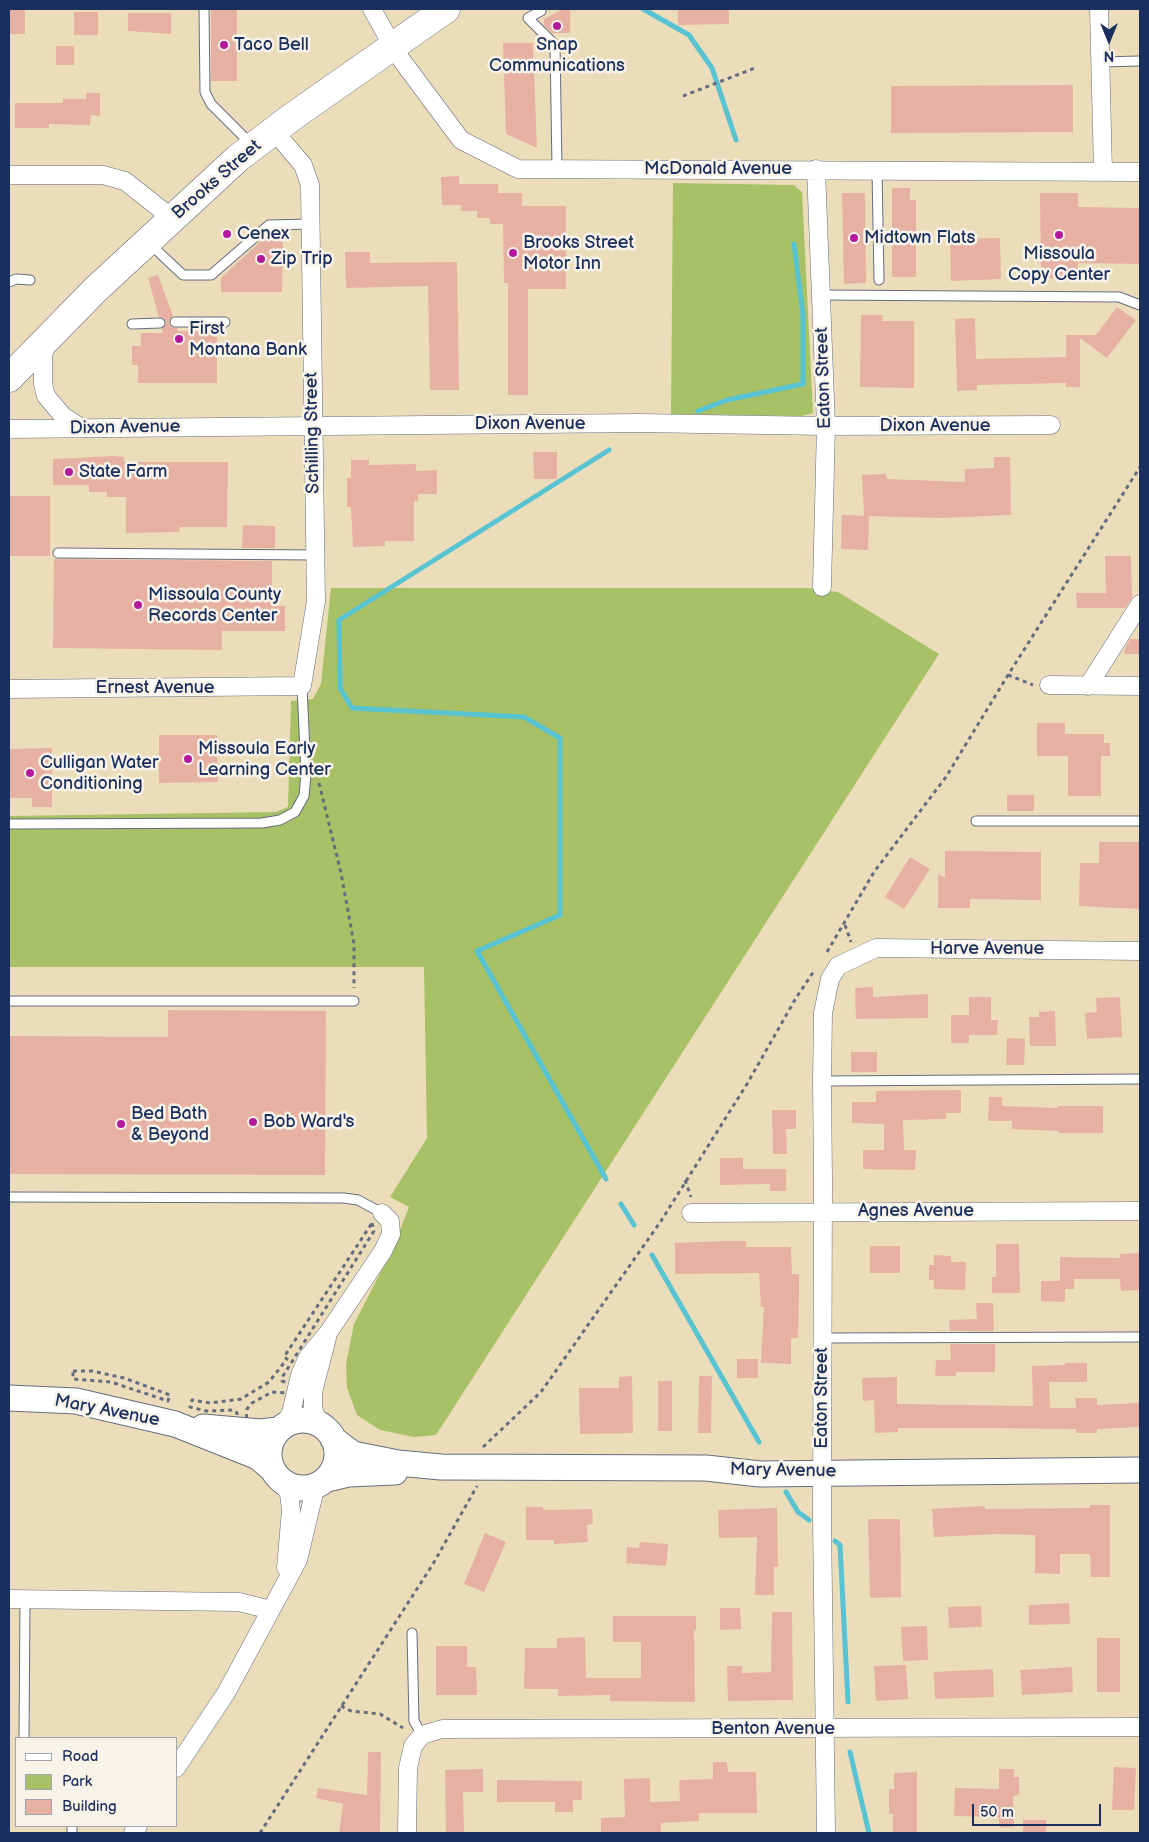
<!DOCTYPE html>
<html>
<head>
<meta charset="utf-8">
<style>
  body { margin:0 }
  #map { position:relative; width:1149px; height:1842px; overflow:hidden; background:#ecddba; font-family:"Balsamiq Sans",sans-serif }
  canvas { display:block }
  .frame { position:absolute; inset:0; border:10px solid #1b2f5e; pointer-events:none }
  .legend { position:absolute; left:15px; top:1737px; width:162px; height:90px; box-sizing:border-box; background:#f7f3e8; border:1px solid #9fa5b1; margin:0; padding:6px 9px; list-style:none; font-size:15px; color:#1b2f5e }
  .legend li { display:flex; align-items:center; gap:10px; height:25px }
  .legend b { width:25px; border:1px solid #9fa5b1 }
  .north { position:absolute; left:1084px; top:15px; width:50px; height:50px; -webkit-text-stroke:4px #f7f3e8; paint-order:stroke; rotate:180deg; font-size:14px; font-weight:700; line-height:20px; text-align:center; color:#1b2f5e }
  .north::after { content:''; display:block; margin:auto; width:18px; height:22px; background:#1b2f5e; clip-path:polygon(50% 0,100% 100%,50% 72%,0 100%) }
  .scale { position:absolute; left:972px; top:1804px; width:129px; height:22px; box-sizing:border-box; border:2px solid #1b2f5e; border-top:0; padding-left:6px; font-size:15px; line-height:18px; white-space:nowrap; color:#1b2f5e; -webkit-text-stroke:4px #f7f3e8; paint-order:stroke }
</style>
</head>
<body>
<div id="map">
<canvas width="1149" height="1842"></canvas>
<div class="frame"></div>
<ul class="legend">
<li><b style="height:6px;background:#fff"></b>Road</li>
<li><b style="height:14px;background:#a8c166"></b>Park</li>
<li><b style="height:14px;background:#e6b1a3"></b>Building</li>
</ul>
<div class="north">N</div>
<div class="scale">50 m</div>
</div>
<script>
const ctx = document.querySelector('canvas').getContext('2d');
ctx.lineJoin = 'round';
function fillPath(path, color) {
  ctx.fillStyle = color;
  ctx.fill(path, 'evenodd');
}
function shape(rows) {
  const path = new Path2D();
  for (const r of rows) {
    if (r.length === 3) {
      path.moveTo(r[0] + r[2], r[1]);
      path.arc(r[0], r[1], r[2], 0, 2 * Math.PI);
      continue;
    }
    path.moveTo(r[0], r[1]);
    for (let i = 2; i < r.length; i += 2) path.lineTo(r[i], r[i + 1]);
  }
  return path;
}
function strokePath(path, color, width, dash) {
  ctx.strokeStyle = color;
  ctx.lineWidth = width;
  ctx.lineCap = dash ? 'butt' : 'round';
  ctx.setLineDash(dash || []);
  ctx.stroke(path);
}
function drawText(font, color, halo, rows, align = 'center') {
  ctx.font = font + ' "Balsamiq Sans",sans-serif';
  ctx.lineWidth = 5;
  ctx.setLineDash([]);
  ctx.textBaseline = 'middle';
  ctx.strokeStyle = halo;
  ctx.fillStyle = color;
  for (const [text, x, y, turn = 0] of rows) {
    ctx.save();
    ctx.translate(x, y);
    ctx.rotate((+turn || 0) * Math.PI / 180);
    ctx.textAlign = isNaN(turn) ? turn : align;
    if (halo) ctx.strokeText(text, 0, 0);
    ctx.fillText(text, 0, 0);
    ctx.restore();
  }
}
fillPath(shape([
  [673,183,794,185,802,192,813,413,802,416,671,414],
  [331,588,808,588,838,592,939,654,436,1435,414,1437,380,1430,357,1415,347,1388,346,1364,354,1324,392,1250,409,1207,390,1197,427,1138,424,967,9,967,9,816,276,812,288,807,291,701,313,699,321,684]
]), '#a8c166');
strokePath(shape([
  [643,9,689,35,712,68,736,140],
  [698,411,727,400,803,384,803,315,794,244],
  [606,1179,477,951,560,915,560,738,524,717,352,708,340,688,339,620,609,450],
  [621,1204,634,1225],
  [652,1255,759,1442],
  [786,1492,798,1512,809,1520],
  [835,1541,840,1545,848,1702],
  [850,1752,869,1833]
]), '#58c3d3', 5);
fillPath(shape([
  [9,9,25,9,25,34,9,34],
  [211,9,237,9,237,81,211,81],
  [563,9,570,9,570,33,552,33,544,25,544,19],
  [678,9,729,9,729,24,678,25],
  [74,12,98,12,98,35,74,35],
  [128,13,171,13,171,34,128,31],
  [503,43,533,43,537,148,506,134],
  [56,46,74,46,74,65,56,65],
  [1073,85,1073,132,891,133,891,86],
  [86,93,100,93,100,116,91,115,90,125,49,124,49,128,15,128,15,103,63,103,63,99,86,99],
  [459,176,459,184,498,184,498,193,522,193,522,206,566,206,566,289,528,289,528,395,508,395,508,283,504,283,503,224,490,224,490,218,477,218,477,211,461,211,461,205,442,205,441,177],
  [892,188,910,188,910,200,916,200,916,277,892,277],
  [842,193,865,193,866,283,844,284],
  [1040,193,1078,193,1078,207,1140,208,1140,264,1078,263,1078,278,1041,278],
  [1000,238,1001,279,951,281,950,239],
  [262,240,283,240,282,292,221,292,221,278],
  [345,252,370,252,370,263,457,262,459,390,430,390,428,286,346,288],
  [158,275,173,316,169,322,171,327,177,328,178,331,217,331,217,383,138,383,138,365,132,365,132,346,141,346,141,333,163,333,162,329,166,323,163,318,159,317,148,278],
  [1117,307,1136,320,1107,358,1080,338,1080,387,1066,387,1066,383,977,385,977,390,957,391,955,319,975,318,976,359,1066,357,1066,335,1096,335],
  [861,315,883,315,882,321,914,321,914,388,860,387],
  [533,452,557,452,557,479,534,479],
  [113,456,124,457,124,462,228,462,227,527,180,527,179,532,126,533,126,497,107,497,107,492,89,492,89,485,53,485,53,459],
  [994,457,1010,457,1011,515,941,518,864,516,862,475,886,474,887,479,965,482,965,469,994,468],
  [351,460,369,460,369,465,416,464,416,471,437,470,437,494,418,494,418,501,414,501,414,541,385,541,385,546,353,547,351,507,347,507,347,478,351,478],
  [9,496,50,496,50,556,9,556],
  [842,515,869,516,868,550,841,549],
  [243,525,275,526,275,548,242,548],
  [1105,556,1131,556,1132,598,1125,608,1077,608,1076,593,1106,593],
  [54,559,272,561,272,606,285,606,285,631,222,631,222,650,53,648],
  [1130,639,1140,639,1140,654,1124,654,1125,648],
  [1037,723,1065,723,1065,734,1104,734,1104,743,1110,743,1110,756,1101,756,1101,796,1068,796,1068,756,1037,756],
  [159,735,217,735,218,782,159,783],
  [52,748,52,807,32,807,32,798,9,798,9,749],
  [1007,795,1034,795,1034,811,1007,811],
  [1099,842,1140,842,1140,909,1079,906,1080,863,1099,863],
  [945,851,1041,852,1041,900,970,899,970,908,938,908,938,874,945,878],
  [910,857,930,869,904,909,885,897],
  [873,987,873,997,928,994,928,1018,856,1019,855,988],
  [969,997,991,997,991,1020,998,1020,997,1035,969,1035,969,1043,951,1043,951,1015,969,1015],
  [1120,997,1122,1037,1087,1039,1085,1013,1097,1012,1096,998],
  [168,1010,326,1011,325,1175,9,1174,9,1036,168,1037],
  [1055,1011,1056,1046,1030,1046,1029,1017,1039,1017,1039,1012],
  [1007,1038,1025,1039,1024,1065,1006,1065],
  [851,1052,877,1052,877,1072,851,1072],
  [961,1090,961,1113,946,1113,946,1119,903,1120,904,1150,916,1150,915,1170,863,1169,863,1150,884,1150,884,1124,852,1123,852,1102,876,1102,876,1091],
  [989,1097,1002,1097,1002,1106,1058,1108,1058,1106,1103,1106,1103,1133,1058,1133,1058,1131,1012,1129,1012,1121,988,1121],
  [772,1110,796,1110,796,1129,786,1129,787,1154,773,1154],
  [720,1158,743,1158,743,1169,786,1169,786,1191,770,1191,770,1184,720,1185],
  [724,1241,746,1241,746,1247,791,1247,792,1274,799,1274,799,1295,798,1338,791,1338,791,1364,761,1363,764,1307,761,1307,759,1273,675,1274,675,1243],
  [996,1244,1019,1244,1020,1293,992,1293,992,1277,996,1277],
  [870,1246,900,1246,900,1273,870,1273],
  [1140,1253,1140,1290,1121,1291,1120,1279,1074,1279,1074,1289,1065,1289,1065,1302,1041,1301,1041,1281,1060,1281,1060,1257,1120,1258,1120,1254],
  [934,1255,951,1256,951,1262,966,1262,965,1290,934,1289,934,1280,929,1280,929,1265,934,1265],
  [976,1303,993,1303,994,1331,950,1331,949,1320,977,1319],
  [950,1344,995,1344,995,1372,956,1372,956,1376,935,1376,936,1360,951,1360],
  [737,1359,758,1359,758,1378,737,1378],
  [1065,1363,1087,1363,1087,1382,1049,1382,1050,1408,1076,1408,1075,1398,1097,1398,1097,1405,1140,1403,1140,1427,1097,1429,1097,1433,1076,1433,1076,1429,982,1428,898,1428,898,1432,875,1433,874,1400,863,1401,862,1378,897,1377,897,1404,1033,1406,1032,1366,1065,1365],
  [632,1376,633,1433,580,1434,579,1388,619,1388,619,1377],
  [699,1376,712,1376,711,1433,698,1433],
  [658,1381,672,1381,672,1431,658,1431],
  [1090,1505,1110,1505,1110,1577,1091,1577,1090,1554,1060,1554,1060,1574,1035,1573,1035,1535,998,1534,934,1537,932,1509,985,1506,985,1509,1090,1508],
  [526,1507,543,1507,543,1510,592,1509,593,1524,587,1525,588,1542,554,1544,554,1540,526,1540],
  [777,1508,778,1567,774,1567,774,1595,755,1595,757,1537,719,1538,718,1510],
  [868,1519,900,1519,901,1597,870,1598],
  [485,1533,506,1542,484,1592,464,1584],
  [640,1542,668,1544,666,1566,626,1563,627,1547,639,1548],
  [1069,1603,1070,1624,1029,1625,1029,1605],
  [981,1606,982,1627,949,1628,948,1607],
  [720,1608,740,1608,741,1629,720,1630],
  [772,1612,792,1612,793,1700,728,1701,727,1666,742,1666,742,1673,771,1672],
  [613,1616,696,1616,696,1630,694,1630,695,1702,610,1701,610,1695,558,1696,558,1689,524,1689,525,1648,557,1648,557,1638,585,1637,586,1678,641,1678,641,1642,613,1642],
  [927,1626,928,1660,903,1661,901,1627],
  [1097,1638,1120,1638,1120,1692,1097,1692],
  [436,1646,467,1646,467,1667,476,1667,477,1695,436,1695],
  [906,1665,908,1699,876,1701,874,1666],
  [1072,1667,1073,1692,1022,1695,1020,1670],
  [993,1669,994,1697,935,1699,934,1672],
  [368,1752,381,1752,380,1833,339,1833,343,1804,316,1798,318,1788,367,1795],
  [713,1762,727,1762,728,1772,756,1772,757,1813,699,1813,699,1821,661,1823,661,1833,601,1833,601,1818,625,1817,624,1779,650,1778,650,1802,680,1801,679,1780,713,1779],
  [1114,1767,1136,1768,1134,1810,1112,1810],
  [483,1769,483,1792,463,1792,464,1833,446,1833,445,1770],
  [999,1769,1014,1769,1014,1777,1019,1777,1019,1795,1013,1796,1014,1827,999,1827,999,1817,954,1816,955,1788,999,1789],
  [917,1772,917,1832,893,1832,893,1814,889,1814,889,1789,894,1789,894,1773],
  [497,1780,582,1781,582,1800,573,1800,573,1812,555,1812,555,1802,497,1802],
  [1023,1820,1046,1820,1046,1833,1023,1833]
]), '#e6b1a3');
const lane = shape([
  [204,9,205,92,211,104,252,145],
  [539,9,541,11,528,18,555,45,557,169],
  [1100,62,1140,61],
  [877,170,879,280],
  [149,243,183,275,211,275,269,225,310,224],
  [9,282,16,279,30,280],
  [821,295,1119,297,1140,305],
  [175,322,225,322],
  [132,324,160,323],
  [58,553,315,555],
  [976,821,1140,821],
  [9,824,262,823,280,820,295,812,304,796,306,774,302,686],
  [9,1001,354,1001],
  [822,1081,1140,1079],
  [9,1197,344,1198,358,1200,382,1213],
  [822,1338,1140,1337],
  [412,1633,414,1721,422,1735],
  [24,1738,25,1600],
  [72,1826,72,1833]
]);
const street = shape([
  [372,9,397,54,461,140,518,169,1140,172],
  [1099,9,1103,172],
  [816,169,826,426,822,587],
  [9,175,103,175,125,181,173,219],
  [48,341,43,355,43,384,46,396,63,416,81,428],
  [9,429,639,423,826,426,1051,425],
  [1049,685,1140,686],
  [1088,686,1140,604],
  [9,689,302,686,316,601,310,185,303,165,274,131],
  [691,1213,1140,1211],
  [319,1425,313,1408,313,1392,327,1338],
  [283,1426,291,1413,300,1375,308,1357,328,1333,383,1251,391,1234,390,1221,382,1213],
  [283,1482,289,1494,291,1510,286,1568],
  [9,1599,239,1602,271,1610],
  [176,1768,226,1693,298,1560,316,1485],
  [133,1833,138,1826],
  [407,1833,408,1768,413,1746,422,1735,442,1729,1140,1727],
  [826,1833,822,1518,823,1180,822,1081,823,1013,830,979,838,966,876,948,1140,951]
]);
const secondary = shape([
  [9,1398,76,1401,175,1424,258,1457,272,1469],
  [303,1454,34],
  [203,1427,260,1432,278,1430],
  [333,1439,353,1454,398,1463,441,1467,706,1468,760,1474,1140,1470],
  [327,1479,348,1474,395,1472]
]);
const highway = shape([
  [9,378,95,290,238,158,292,117,446,9]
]);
strokePath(lane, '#646c7e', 11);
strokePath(street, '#646c7e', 19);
strokePath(secondary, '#646c7e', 27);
strokePath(highway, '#646c7e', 29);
strokePath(shape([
  [683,96,755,68],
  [1008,675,1033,685],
  [319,783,341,873,354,944,354,988],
  [845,925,851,942],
  [827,952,874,872,946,777,1008,675,1140,467],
  [685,1180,691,1197],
  [372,1223,374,1231,283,1376,282,1381,291,1384,289,1393,272,1392,252,1403,247,1409,246,1422,237,1422,237,1413,234,1410,206,1411,190,1407,192,1400,210,1403,241,1399,269,1382,287,1359,284,1357,372,1223],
  [73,1371,92,1371,124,1378,170,1395,168,1401,111,1382,73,1379,73,1371],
  [483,1447,541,1392,661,1221,747,1084,796,998,814,971],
  [341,1706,351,1711,380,1714,403,1728],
  [260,1833,433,1564,477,1486]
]), '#646c7e', 3, [4, 4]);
strokePath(lane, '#fff', 9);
strokePath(street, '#fff', 18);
strokePath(secondary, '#fff', 25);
strokePath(highway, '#fff', 28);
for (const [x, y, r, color] of [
  [557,26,5,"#b5179e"],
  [224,45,5,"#b5179e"],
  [227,234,5,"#b5179e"],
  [1059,235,5,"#b5179e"],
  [854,238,5,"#b5179e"],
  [513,253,5,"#b5179e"],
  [261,259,5,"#b5179e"],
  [179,339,5,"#b5179e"],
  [69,472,5,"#b5179e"],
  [138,605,5,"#b5179e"],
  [188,759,5,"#b5179e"],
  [30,773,5,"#b5179e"],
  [253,1122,5,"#b5179e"],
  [121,1124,5,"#b5179e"]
]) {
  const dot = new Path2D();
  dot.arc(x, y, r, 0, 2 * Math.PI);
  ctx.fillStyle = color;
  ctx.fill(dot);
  strokePath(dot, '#f7f3e8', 2);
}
drawText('18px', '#1b2f5e', '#f7f3e8', [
  ["Taco Bell",234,45],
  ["Snap",557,45,"center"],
  ["Communications",557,66,"center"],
  ["Cenex",237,234],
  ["Midtown Flats",864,238],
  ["Brooks Street",523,243],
  ["Motor Inn",523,264],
  ["Missoula",1059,254,"center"],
  ["Copy Center",1059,275,"center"],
  ["Zip Trip",271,259],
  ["First",189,329],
  ["Montana Bank",189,350],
  ["State Farm",79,472],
  ["Missoula County",148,595],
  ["Records Center",148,616],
  ["Missoula Early",198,749],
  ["Learning Center",198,770],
  ["Culligan Water",40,763],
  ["Conditioning",40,784],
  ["Bed Bath",131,1114],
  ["& Beyond",131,1135],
  ["Bob Ward's",263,1122]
], 'left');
drawText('18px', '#1b2f5e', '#f7f3e8', [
  ["McDonald Avenue",718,169],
  ["Brooks Street",217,180,-41],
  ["Eaton Street",824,378,-92],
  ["Dixon Avenue",530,424],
  ["Dixon Avenue",935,426],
  ["Dixon Avenue",125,428,-1],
  ["Schilling Street",313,433,-91],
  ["Ernest Avenue",155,688],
  ["Harve Avenue",987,949],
  ["Agnes Avenue",916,1211],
  ["Eaton Street",822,1398,-90],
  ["Mary Avenue",107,1411,11],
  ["Mary Avenue",783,1471,1],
  ["Benton Avenue",773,1729]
]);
</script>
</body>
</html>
